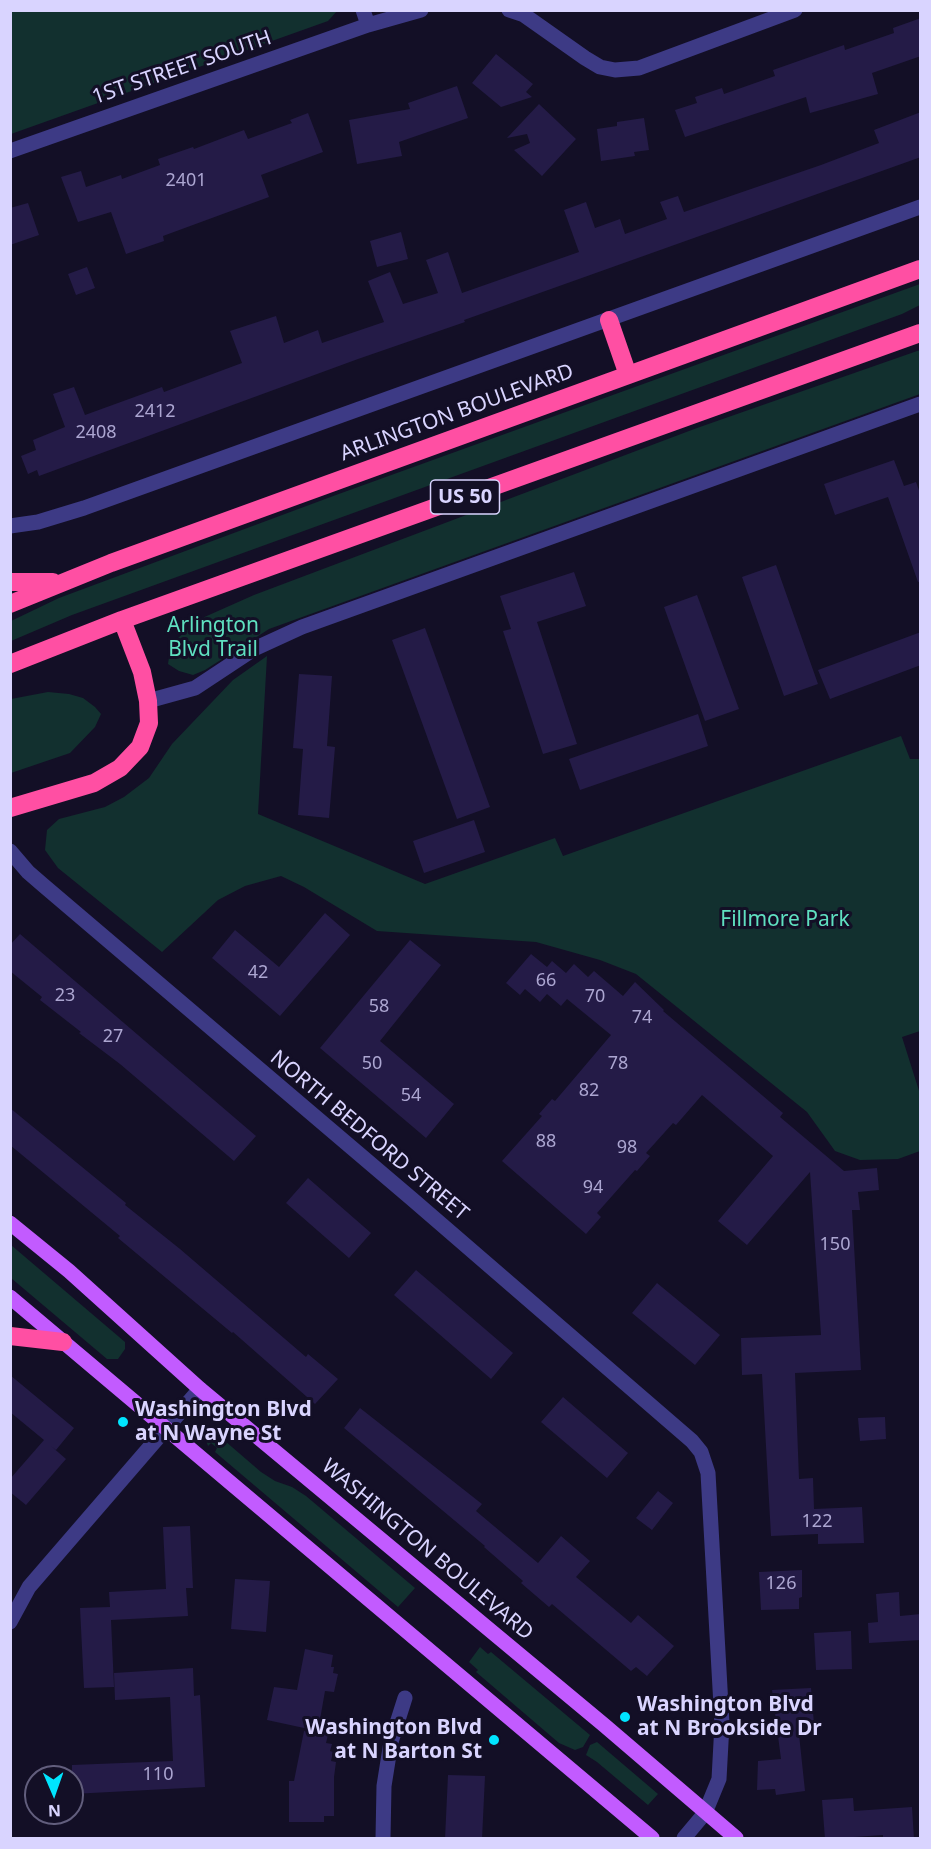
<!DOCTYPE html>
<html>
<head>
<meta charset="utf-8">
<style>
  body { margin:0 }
  #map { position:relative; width:931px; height:1849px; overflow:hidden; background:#130f26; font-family:"Noto Sans",sans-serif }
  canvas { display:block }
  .frame { position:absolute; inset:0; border:12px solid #d9d4ff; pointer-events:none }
  .north { position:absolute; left:24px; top:1765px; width:60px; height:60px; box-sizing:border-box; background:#130f26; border:2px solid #625e7d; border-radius:50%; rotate:178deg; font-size:16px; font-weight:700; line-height:24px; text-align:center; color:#d9d4ff }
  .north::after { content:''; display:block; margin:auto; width:21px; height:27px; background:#00e5ff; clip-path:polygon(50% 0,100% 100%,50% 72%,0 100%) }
</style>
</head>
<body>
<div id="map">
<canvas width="931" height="1849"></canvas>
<div class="frame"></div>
<div class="north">N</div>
</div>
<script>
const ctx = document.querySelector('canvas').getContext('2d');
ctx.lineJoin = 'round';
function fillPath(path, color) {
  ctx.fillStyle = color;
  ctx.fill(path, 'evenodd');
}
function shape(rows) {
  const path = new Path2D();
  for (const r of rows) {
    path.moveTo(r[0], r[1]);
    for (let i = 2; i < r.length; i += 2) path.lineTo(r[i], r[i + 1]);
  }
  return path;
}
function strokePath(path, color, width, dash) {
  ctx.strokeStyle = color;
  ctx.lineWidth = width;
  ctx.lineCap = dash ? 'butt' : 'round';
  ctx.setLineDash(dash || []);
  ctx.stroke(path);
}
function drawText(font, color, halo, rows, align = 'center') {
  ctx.font = font + ' "Noto Sans",sans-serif';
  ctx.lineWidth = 6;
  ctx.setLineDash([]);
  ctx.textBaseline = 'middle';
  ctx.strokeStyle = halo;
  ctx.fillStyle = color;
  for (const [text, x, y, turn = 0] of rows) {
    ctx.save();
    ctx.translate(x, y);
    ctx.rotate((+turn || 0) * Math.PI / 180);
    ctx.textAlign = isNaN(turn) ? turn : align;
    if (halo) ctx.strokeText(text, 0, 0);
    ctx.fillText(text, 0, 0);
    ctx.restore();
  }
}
fillPath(shape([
  [10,11,11,10,337,11,328,21,11,134],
  [920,284,920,305,902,314,72,615,11,641,11,621,59,598,336,495],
  [920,350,920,394,269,629,205,670,193,675,179,671,168,664,171,644,200,619,254,595,697,428],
  [267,656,258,814,425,884,555,838,563,856,901,736,910,759,920,759,920,1031,902,1037,920,1094,920,1151,898,1159,860,1160,835,1151,807,1112,636,974,600,960,536,942,377,931,304,887,281,876,245,886,218,900,162,952,58,868,45,850,47,830,59,819,105,807,124,797,149,778,172,744,233,680],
  [48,692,69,694,83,698,95,707,101,714,95,727,70,753,11,773,11,699],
  [11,1245,125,1342,125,1349,118,1359,107,1359,11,1278],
  [210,1433,218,1435,216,1438,222,1443,225,1441,261,1472,275,1481,292,1487,306,1496,415,1588,398,1607,215,1452,217,1448,211,1443,208,1446,206,1440],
  [480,1647,488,1654,491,1652,590,1735,583,1747,575,1750,559,1743,476,1672,478,1670,469,1662],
  [597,1742,658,1794,648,1805,597,1762,586,1755,590,1745]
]), '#12302f');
fillPath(shape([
  [921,18,921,56,872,73,878,94,810,113,806,97,685,137,675,110,697,103,695,97,722,88,724,94,775,76,773,70,844,45,845,50,894,33,893,28],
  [496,54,533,84,526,92,532,97,501,107,472,83],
  [457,86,468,118,399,142,402,156,357,164,349,120,410,109,408,103],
  [539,104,576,139,542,176,514,150,530,143,527,134,507,138],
  [921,112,921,157,464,320,465,322,358,359,39,476,37,470,28,474,21,456,36,450,33,440,65,427,53,394,74,387,85,415,162,387,164,392,242,363,230,331,276,316,284,343,318,330,322,343,384,322,368,281,390,272,403,304,438,293,426,260,448,252,462,293,579,252,564,210,586,202,595,228,620,219,625,234,667,219,660,202,678,196,684,212,821,165,879,143,874,130],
  [308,113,323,152,261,175,269,197,163,236,164,241,126,254,111,212,78,222,61,177,81,171,86,187,121,175,122,179,160,165,158,159,193,147,194,149,244,130,248,139,292,123,290,120],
  [644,118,649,150,634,152,635,156,601,161,597,129,617,126,617,122],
  [28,203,39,235,10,245,10,208],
  [401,232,408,259,377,267,370,241],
  [87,267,95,288,76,295,68,274],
  [894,460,904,486,916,482,921,496,921,581,918,582,888,497,835,515,824,484],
  [776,565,818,684,784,696,742,577],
  [574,572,586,606,537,622,577,744,543,754,503,631,511,629,500,596],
  [697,595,739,709,705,721,664,607],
  [425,628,490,807,457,819,392,640],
  [921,632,921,665,830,699,818,670],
  [299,674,332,676,327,746,335,747,329,818,298,815,303,749,293,748],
  [698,714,708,746,580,790,569,759],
  [474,820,485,852,424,873,413,841],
  [325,913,350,935,280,1016,212,958,235,930,279,967],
  [20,934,256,1136,234,1161,120,1064,79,1033,81,1032,40,1000,42,997,10,971,10,945],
  [410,940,441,965,380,1041,454,1104,426,1138,320,1048],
  [531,954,547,967,552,961,566,973,574,964,588,977,594,971,623,996,635,982,664,1010,663,1011,783,1113,780,1117,844,1171,877,1168,879,1190,858,1192,860,1210,852,1210,861,1370,795,1373,799,1479,813,1478,814,1509,862,1507,864,1543,818,1544,818,1534,771,1536,762,1374,742,1375,741,1338,821,1335,810,1172,747,1245,718,1221,773,1156,702,1095,676,1125,673,1123,646,1153,650,1156,637,1171,635,1170,597,1213,601,1217,586,1234,502,1161,542,1116,539,1114,552,1099,555,1101,611,1035,567,999,561,1006,547,994,540,1002,525,989,520,995,506,983],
  [10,1108,126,1203,125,1205,180,1249,306,1357,308,1354,338,1379,315,1404,233,1332,232,1333,118,1238,120,1236,10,1145],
  [308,1178,371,1233,349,1258,286,1203],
  [416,1270,513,1353,491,1379,394,1295],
  [657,1283,720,1335,695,1365,632,1313],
  [10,1375,74,1428,56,1450,51,1446,66,1459,26,1505,10,1492,10,1479,44,1440,10,1412],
  [563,1397,628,1453,607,1478,541,1422],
  [360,1408,482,1504,476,1511,538,1563,561,1536,590,1561,576,1577,631,1623,638,1615,674,1646,647,1676,636,1667,631,1671,552,1604,549,1607,521,1583,523,1581,484,1547,485,1546,344,1428],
  [885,1417,886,1439,860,1441,858,1418],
  [658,1491,673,1503,652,1530,636,1518],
  [190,1526,193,1588,186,1588,188,1616,111,1620,114,1687,84,1688,80,1608,110,1607,109,1592,166,1589,163,1527],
  [802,1570,802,1597,799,1598,799,1609,761,1610,759,1572],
  [235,1579,270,1581,266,1632,231,1629],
  [899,1592,900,1616,921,1614,921,1640,869,1643,868,1623,878,1622,876,1594],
  [851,1631,852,1669,816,1670,814,1633],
  [305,1649,333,1655,331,1667,334,1667,333,1673,338,1674,334,1692,325,1691,318,1731,267,1720,274,1687,297,1690],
  [193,1668,194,1696,200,1695,205,1787,72,1794,72,1765,173,1761,170,1697,115,1700,114,1673],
  [811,1688,814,1724,798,1725,805,1791,776,1795,775,1789,757,1790,758,1761,781,1759,772,1690],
  [304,1731,328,1735,326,1743,332,1744,330,1751,333,1752,331,1761,336,1762,334,1777,334,1816,324,1816,324,1822,289,1822,289,1781,294,1781],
  [448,1775,485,1776,482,1839,445,1839],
  [853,1798,854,1811,912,1807,914,1839,883,1839,883,1835,825,1839,822,1800]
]), '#241b47');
strokePath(shape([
  [363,10,368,25],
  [509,10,524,15,585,58,600,67,615,70,639,68,795,10],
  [10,151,368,25,421,10],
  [10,526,38,522,84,508,920,207],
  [148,701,195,688,254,649,302,627,920,404],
  [10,851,28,872,43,885,412,1199,692,1441,701,1452,708,1473,722,1724,719,1779,705,1813,684,1838],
  [10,1622,29,1587,200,1389],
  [383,1838,384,1786,391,1742,405,1698]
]), '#3d3a85', 15);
strokePath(shape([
  [10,1223,69,1271,200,1389,604,1725,736,1838],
  [10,1297,652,1838]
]), '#c25bff', 15);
strokePath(shape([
  [609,320,628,375],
  [10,582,53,582],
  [10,604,111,563,920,269],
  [10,664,122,620,920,333],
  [10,808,94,783,120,768,140,747,149,723,148,701,142,672,122,620],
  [10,1336,63,1342]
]), '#ff4fa3', 18);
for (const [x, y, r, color] of [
  [123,1422,6,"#00e5ff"],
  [625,1717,6,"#00e5ff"],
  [494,1740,6,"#00e5ff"]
]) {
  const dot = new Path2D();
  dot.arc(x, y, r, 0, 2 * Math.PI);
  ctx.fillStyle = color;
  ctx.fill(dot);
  strokePath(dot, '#130f26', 2);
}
drawText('18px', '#aca6d1', null, [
  ["2401",186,181],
  ["2412",155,412],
  ["2408",96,433],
  ["42",258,973],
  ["66",546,981],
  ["23",65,996],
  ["70",595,997],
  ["58",379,1007],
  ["74",642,1018],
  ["27",113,1037],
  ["50",372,1064],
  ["78",618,1064],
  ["82",589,1091],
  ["54",411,1096],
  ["88",546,1142],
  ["98",627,1148],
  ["94",593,1188],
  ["150",835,1245],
  ["122",817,1522],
  ["126",781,1584],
  ["110",158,1775]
]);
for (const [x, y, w] of [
  [465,497,69]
]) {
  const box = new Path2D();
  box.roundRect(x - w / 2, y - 17, w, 34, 4.5);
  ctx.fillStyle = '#130f26';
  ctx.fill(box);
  strokePath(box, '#d9d4ff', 1.5);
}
drawText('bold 20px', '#d9d4ff', null, [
  ["US 50",465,497]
]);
drawText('21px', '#d9d4ff', '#130f26', [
  ["1ST STREET SOUTH",182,68,-19],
  ["ARLINGTON BOULEVARD",457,413,-20],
  ["NORTH BEDFORD STREET",369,1136,40],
  ["WASHINGTON BOULEVARD",427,1550,40]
]);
drawText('21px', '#5fe0c0', '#130f26', [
  ["Arlington",213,626],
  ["Blvd Trail",213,650],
  ["Fillmore Park",785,920]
]);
drawText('bold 21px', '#d9d4ff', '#130f26', [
  ["Washington Blvd",135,1410],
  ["at N Wayne St",135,1434],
  ["Washington Blvd",637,1705],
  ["at N Brookside Dr",637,1729],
  ["Washington Blvd",482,1728,"right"],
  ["at N Barton St",482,1752,"right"]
], 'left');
</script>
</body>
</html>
